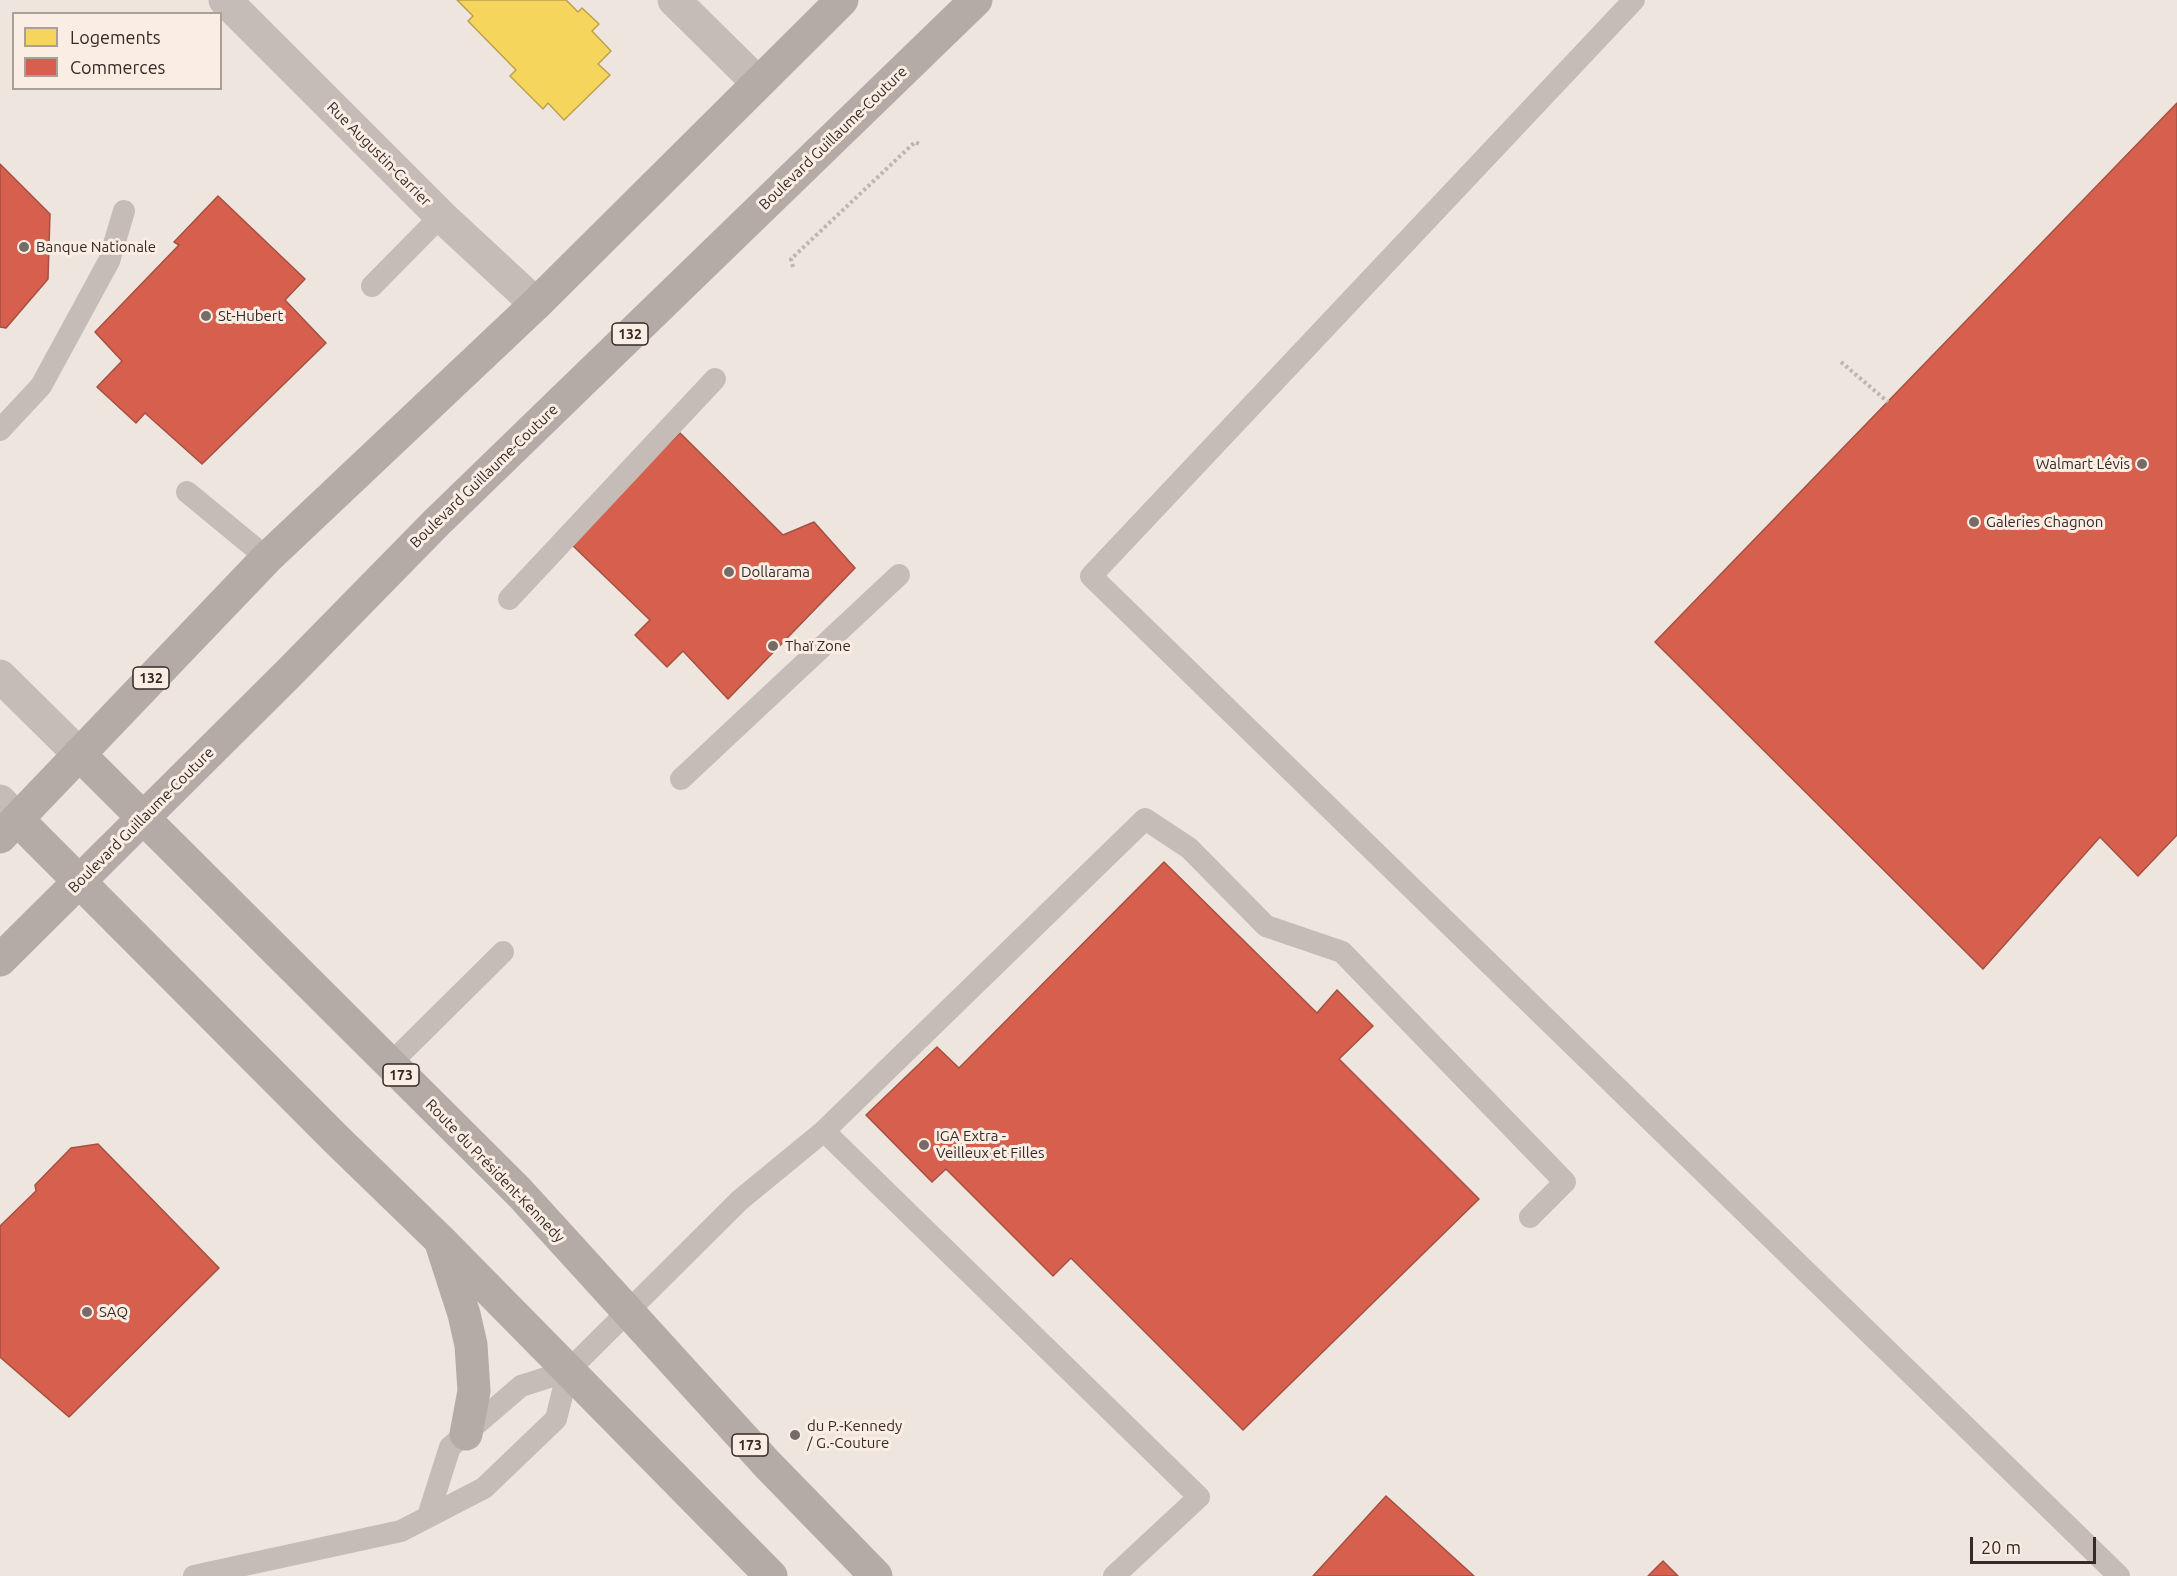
<!DOCTYPE html>
<html>
<head>
<meta charset="utf-8">
<style>
  body { margin:0 }
  #map { position:relative; width:2177px; height:1576px; overflow:hidden; background:#ede5de; font-family:Ubuntu,sans-serif }
  canvas { display:block }
  .legend { position:absolute; left:12px; top:12px; width:210px; height:78px; box-sizing:border-box; background:#faeee4; border:2px solid #ac9f98; margin:0; padding:8px 10px; list-style:none; font-size:18px; color:#362926 }
  .legend li { display:flex; align-items:center; gap:12px; height:30px }
  .legend b { width:30px; border:2px solid #ac9f98 }
  .scale { position:absolute; left:1970px; top:1537px; width:126px; height:27px; box-sizing:border-box; border:3px solid #362926; border-top:0; padding-left:8px; font-size:18px; line-height:21px; white-space:nowrap; color:#362926; -webkit-text-stroke:4px #faeee4; paint-order:stroke }
</style>
</head>
<body>
<div id="map">
<canvas width="2177" height="1576"></canvas>
<ul class="legend">
<li><b style="height:16px;background:#f6d55c"></b>Logements</li>
<li><b style="height:16px;background:#d6604d"></b>Commerces</li>
</ul>
<div class="scale">20 m</div>
</div>
<script>
const ctx = document.querySelector('canvas').getContext('2d');
ctx.lineJoin = 'round';
function fillPath(path, color) {
  ctx.fillStyle = color;
  ctx.fill(path, 'evenodd');
}
function shape(rows) {
  const path = new Path2D();
  for (const r of rows) {
    path.moveTo(r[0], r[1]);
    for (let i = 2; i < r.length; i += 2) path.lineTo(r[i], r[i + 1]);
  }
  return path;
}
function strokePath(path, color, width, dash) {
  ctx.strokeStyle = color;
  ctx.lineWidth = width;
  ctx.lineCap = dash ? 'butt' : 'round';
  ctx.setLineDash(dash || []);
  ctx.stroke(path);
}
function drawText(font, color, halo, rows, align = 'center') {
  ctx.font = font + ' Ubuntu,sans-serif';
  ctx.lineWidth = 6;
  ctx.setLineDash([]);
  ctx.textBaseline = 'middle';
  ctx.strokeStyle = halo;
  ctx.fillStyle = color;
  for (const [text, x, y, turn = 0] of rows) {
    ctx.save();
    ctx.translate(x, y);
    ctx.rotate((+turn || 0) * Math.PI / 180);
    ctx.textAlign = isNaN(turn) ? turn : align;
    if (halo) ctx.strokeText(text, 0, 0);
    ctx.fillText(text, 0, 0);
    ctx.restore();
  }
}
const homes = shape([
  [457,0,566,0,578,12,582,8,599,24,592,31,611,51,598,64,610,75,564,120,548,103,543,109,510,76,516,70,468,21,473,16,457,0]
]);
fillPath(homes, '#f6d55c');
strokePath(homes, '#bca14c', 1.5);
const shops = shape([
  [2177,103,2177,835,2138,876,2100,837,1983,969,1655,642,2177,103],
  [0,164,50,214,48,279,6,328,0,327,0,164],
  [218,196,305,279,285,300,326,343,202,464,145,413,136,423,97,387,122,361,95,332,179,245,174,242,218,196],
  [680,433,783,535,814,522,855,568,728,699,683,651,667,667,635,635,650,620,569,542,680,433],
  [1164,862,1317,1013,1337,990,1373,1026,1339,1059,1479,1199,1243,1430,1071,1258,1053,1276,946,1169,932,1182,866,1115,937,1047,959,1068,1164,862],
  [98,1144,219,1268,69,1417,0,1357,0,1226,36,1191,35,1185,71,1148,98,1144],
  [1386,1496,1474,1576,1313,1576,1386,1496],
  [1663,1561,1678,1576,1648,1576,1663,1561]
]);
fillPath(shops, '#d6604d');
strokePath(shops, '#a65041', 1.5);
strokePath(shape([
  [793,267,791,259,915,142,921,145],
  [1841,362,1888,402]
]), '#beb5af', 4, [3, 3]);
strokePath(shape([
  [1634,0,1091,576,2119,1576],
  [372,286,441,216],
  [0,430,41,386,109,261,124,211],
  [187,492,267,558],
  [509,599,715,379],
  [681,779,899,575],
  [390,1064,503,952],
  [824,1131,1199,1497,1114,1576],
  [428,1516,450,1447,521,1386,568,1371,740,1200,824,1131,1145,819,1189,848,1266,926,1342,952,1565,1182,1530,1217],
  [194,1576,401,1531,484,1488,556,1419,568,1371]
]), '#c5bcb7', 22);
strokePath(shape([
  [225,0,441,216,536,304],
  [674,0,758,83]
]), '#c5bcb7', 33);
strokePath(shape([
  [0,676,79,754],
  [0,801,17,819]
]), '#c5bcb7', 33);
strokePath(shape([
  [79,754,519,1192,767,1464,876,1576],
  [17,819,337,1140,441,1241,771,1576],
  [0,837,267,558,536,304,842,0],
  [0,960,289,673,436,523,976,0],
  [442,1246,464,1314,471,1345,474,1391,466,1434]
]), '#b4aba6', 33);
for (const [x, y, r, color] of [
  [24,247,6,"#766b66"],
  [206,316,6,"#766b66"],
  [2142,464,6,"#766b66"],
  [1974,522,6,"#766b66"],
  [729,572,6,"#766b66"],
  [773,646,6,"#766b66"],
  [924,1145,6,"#766b66"],
  [87,1312,6,"#766b66"],
  [795,1435,6,"#766b66"]
]) {
  const dot = new Path2D();
  dot.arc(x, y, r, 0, 2 * Math.PI);
  ctx.fillStyle = color;
  ctx.fill(dot);
  strokePath(dot, '#faeee4', 2);
}
for (const [x, y, w] of [
  [630,334,36],
  [151,678,36],
  [401,1075,36],
  [750,1445,36]
]) {
  const box = new Path2D();
  box.roundRect(x - w / 2, y - 11, w, 22, 4.5);
  ctx.fillStyle = '#faeee4';
  ctx.fill(box);
  strokePath(box, '#362926', 1.5);
}
drawText('bold 14px', '#362926', null, [
  ["132",630,334],
  ["132",151,678],
  ["173",401,1075],
  ["173",750,1445]
]);
drawText('15px', '#362926', '#faeee4', [
  ["Boulevard Guillaume-Couture",833,138,-44],
  ["Rue Augustin-Carrier",379,154,45],
  ["Boulevard Guillaume-Couture",484,476,-44],
  ["Boulevard Guillaume-Couture",141,820,-45],
  ["Route du Président-Kennedy",495,1171,46]
]);
drawText('15px', '#362926', '#faeee4', [
  ["Banque Nationale",36,247],
  ["St-Hubert",218,316],
  ["Walmart Lévis",2130,464,"right"],
  ["Galeries Chagnon",1986,522],
  ["Dollarama",741,572],
  ["Thaï Zone",785,646],
  ["IGA Extra -",936,1136],
  ["Veilleux et Filles",936,1153],
  ["SAQ",99,1312],
  ["du P.-Kennedy",807,1426],
  ["/ G.-Couture",807,1443]
], 'left');
</script>
</body>
</html>
